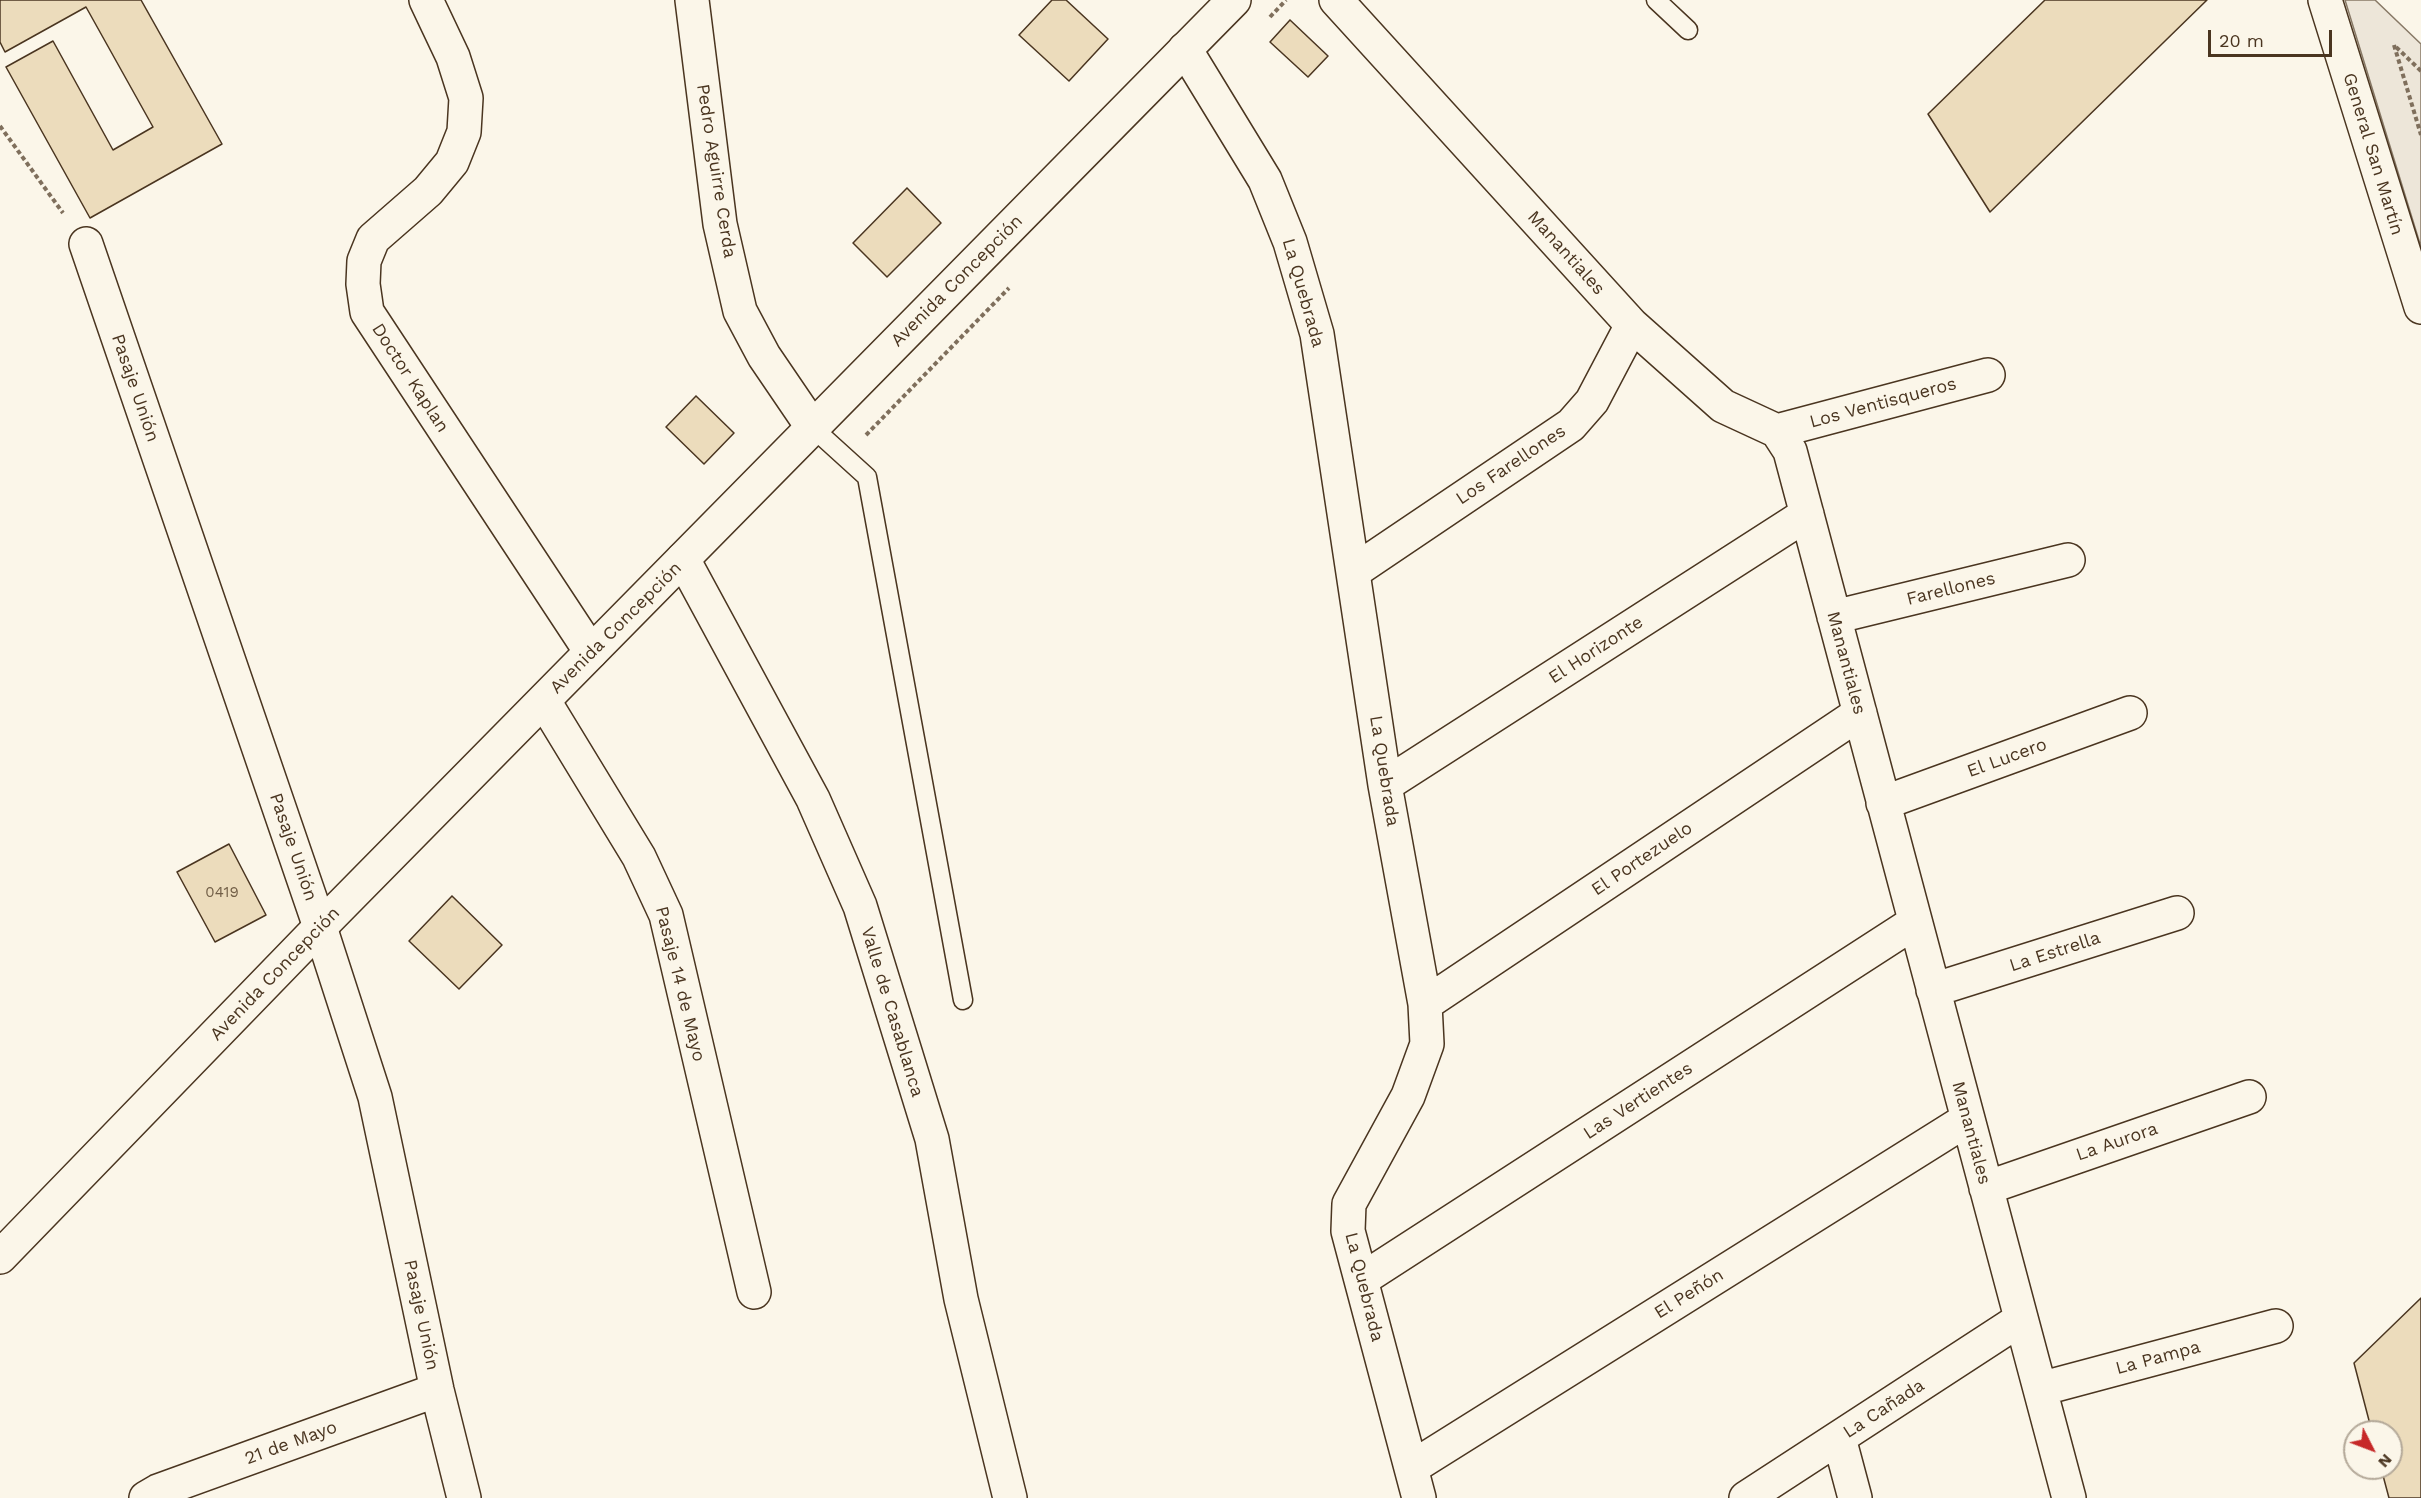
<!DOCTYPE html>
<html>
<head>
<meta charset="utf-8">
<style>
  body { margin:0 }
  #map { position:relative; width:2421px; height:1498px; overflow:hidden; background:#fbf6e9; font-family:"Work Sans",sans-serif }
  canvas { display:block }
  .north { position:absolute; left:2343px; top:1420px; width:60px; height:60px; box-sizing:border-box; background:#fbf6e9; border:2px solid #b4a999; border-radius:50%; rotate:132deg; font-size:16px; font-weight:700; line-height:24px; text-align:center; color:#4a3520 }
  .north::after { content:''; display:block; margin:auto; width:21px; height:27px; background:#c62828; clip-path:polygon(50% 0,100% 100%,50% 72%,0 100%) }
  .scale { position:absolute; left:2208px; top:30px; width:124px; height:27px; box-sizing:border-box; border:3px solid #4a3520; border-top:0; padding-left:8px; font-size:18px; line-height:21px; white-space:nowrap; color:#4a3520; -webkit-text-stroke:4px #fbf6e9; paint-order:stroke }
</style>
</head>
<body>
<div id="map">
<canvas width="2421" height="1498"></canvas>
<div class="north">N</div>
<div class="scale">20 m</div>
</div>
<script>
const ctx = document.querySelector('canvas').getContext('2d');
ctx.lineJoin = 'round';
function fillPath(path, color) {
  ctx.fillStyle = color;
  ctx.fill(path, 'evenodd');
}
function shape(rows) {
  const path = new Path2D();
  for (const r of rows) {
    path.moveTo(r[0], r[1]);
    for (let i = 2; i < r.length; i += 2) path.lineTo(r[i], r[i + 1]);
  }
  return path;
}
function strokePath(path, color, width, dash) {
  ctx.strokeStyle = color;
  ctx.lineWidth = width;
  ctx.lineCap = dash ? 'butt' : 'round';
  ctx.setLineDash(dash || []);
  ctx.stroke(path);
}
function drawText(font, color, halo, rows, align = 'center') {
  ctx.font = font + ' "Work Sans",sans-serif';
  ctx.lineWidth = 4.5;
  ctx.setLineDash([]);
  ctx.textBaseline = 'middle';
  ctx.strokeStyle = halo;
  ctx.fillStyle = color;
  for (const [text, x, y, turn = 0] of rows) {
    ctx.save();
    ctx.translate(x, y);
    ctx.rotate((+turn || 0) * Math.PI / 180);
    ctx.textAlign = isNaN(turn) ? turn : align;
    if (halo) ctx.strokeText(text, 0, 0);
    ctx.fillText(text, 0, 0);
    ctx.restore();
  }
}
const green = shape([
  [2345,0,2375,0,2421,44,2421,247,2345,0]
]);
fillPath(green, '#ede6d9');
strokePath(green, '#887966', 1.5);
const building = shape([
  [0,0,141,0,222,144,90,218,6,67,53,41,113,150,153,127,86,7,5,52,0,42,0,0],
  [1052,0,1066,0,1108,39,1069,81,1019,35,1052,0],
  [2045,0,2207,0,1990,212,1928,114,2045,0],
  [1290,20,1328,56,1308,77,1270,42,1290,20],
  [907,188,941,223,887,277,853,243,907,188],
  [696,396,734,433,704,464,666,427,696,396],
  [229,844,266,915,215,942,177,872,229,844],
  [452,896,502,945,459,989,409,941,452,896],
  [2421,1298,2421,1498,2389,1498,2381,1468,2391,1468,2391,1432,2372,1432,2354,1363,2421,1298]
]);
fillPath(building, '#ecdcbc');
strokePath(building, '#4a3520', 1.5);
const lane = shape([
  [1656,0,1688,30],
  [813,428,867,477,963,1000]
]);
const street = shape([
  [426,0,453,57,466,98,464,132,452,162,428,191,373,239,364,261,363,284,367,312,591,652],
  [692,0,720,224,740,311,764,356,813,428],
  [1336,0,1632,325,1723,406,1777,431,1790,451,2069,1498],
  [1185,49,1265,180,1290,242,1317,334,1385,785,1425,1004,1427,1044,1408,1096,1349,1204,1348,1231,1419,1498],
  [86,244,320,927,375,1097,437,1390,464,1498],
  [1777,431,1988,375],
  [683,559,813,799,860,906,932,1139,961,1299,1010,1498],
  [1353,572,1571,425,1592,401,1632,325],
  [1834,617,2068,560],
  [544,701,639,857,666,915,754,1292],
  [1385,785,1807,514],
  [1883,803,2130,713],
  [1933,990,2177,913],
  [1425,1004,1860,713],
  [1986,1188,2249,1097],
  [1361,1280,1915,922],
  [2040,1389,2276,1326],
  [1839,1438,1855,1498],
  [1411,1468,1968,1119],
  [146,1498,158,1491,437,1390],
  [1746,1498,2021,1319]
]);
const secondary = shape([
  [0,1257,320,927,1234,0]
]);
const primary = shape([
  [2325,0,2421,307]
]);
strokePath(lane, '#4a3520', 21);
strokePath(street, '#4a3520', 36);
strokePath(secondary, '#4a3520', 36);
strokePath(primary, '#4a3520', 36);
strokePath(shape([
  [1270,17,1286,0],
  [2421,71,2394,45,2421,135],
  [0,126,63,213],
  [866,435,1009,288]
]), '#7f6f5c', 4, [4.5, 3]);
strokePath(lane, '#fbf6e9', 18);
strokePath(street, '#fbf6e9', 33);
strokePath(secondary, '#fbf6e9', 33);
strokePath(primary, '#fbf6e9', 33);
drawText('15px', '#725f47', null, [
  ["0419",222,893]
]);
drawText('18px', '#4a3520', '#fbf6e9', [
  ["General San Martín",2373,154,73],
  ["Pedro Aguirre Cerda",716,171,81],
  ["Manantiales",1566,253,48],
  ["Avenida Concepción",957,281,-45],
  ["La Quebrada",1303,293,74],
  ["Doctor Kaplan",410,378,57],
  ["Pasaje Unión",135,388,71],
  ["Los Ventisqueros",1883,403,-15],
  ["Los Farellones",1511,465,-34],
  ["Farellones",1951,589,-14],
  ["Avenida Concepción",616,628,-45],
  ["El Horizonte",1596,650,-33],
  ["Manantiales",1846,663,75],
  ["El Lucero",2007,758,-20],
  ["La Quebrada",1384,771,81],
  ["Pasaje Unión",293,847,71],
  ["El Portezuelo",1642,859,-34],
  ["La Estrella",2055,952,-18],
  ["Avenida Concepción",275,974,-46],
  ["Pasaje 14 de Mayo",680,984,76],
  ["Valle de Casablanca",892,1012,73],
  ["Las Vertientes",1638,1101,-33],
  ["Manantiales",1971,1133,75],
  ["La Aurora",2117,1142,-19],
  ["La Quebrada",1364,1287,76],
  ["El Peñón",1689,1294,-32],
  ["Pasaje Unión",421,1315,78],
  ["La Pampa",2158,1358,-15],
  ["La Cañada",1884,1409,-33],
  ["21 de Mayo",291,1443,-20]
]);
</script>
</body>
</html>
